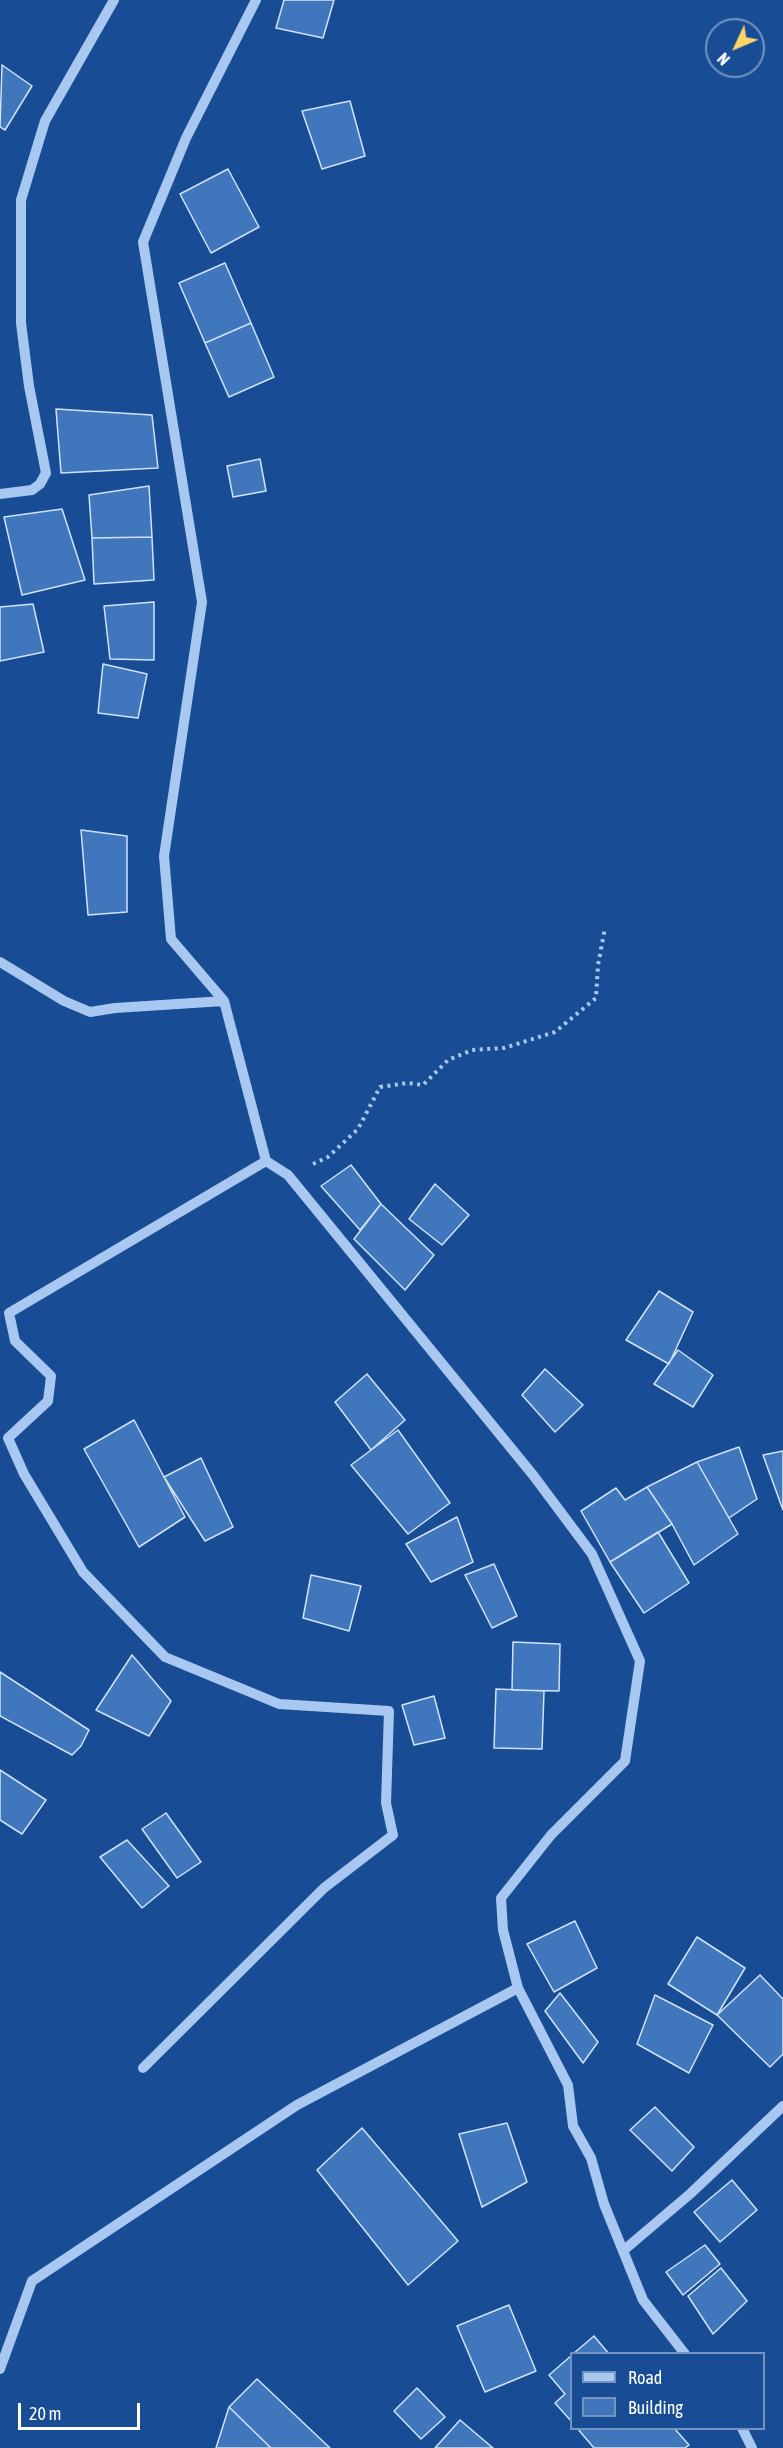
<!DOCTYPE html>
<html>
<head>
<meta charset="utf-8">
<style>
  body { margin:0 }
  #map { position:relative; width:783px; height:2448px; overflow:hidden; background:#184d95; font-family:"Asap Condensed",sans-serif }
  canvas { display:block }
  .legend { position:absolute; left:570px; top:2352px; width:195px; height:78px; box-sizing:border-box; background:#184d95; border:2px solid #7494bf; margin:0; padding:8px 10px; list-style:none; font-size:18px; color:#fff }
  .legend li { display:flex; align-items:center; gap:12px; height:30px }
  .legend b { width:30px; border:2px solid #7494bf }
  .north { position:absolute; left:705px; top:18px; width:60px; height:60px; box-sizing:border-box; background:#184d95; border:2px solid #7494bf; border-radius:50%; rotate:226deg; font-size:16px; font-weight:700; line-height:24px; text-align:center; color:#fff }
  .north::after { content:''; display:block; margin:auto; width:21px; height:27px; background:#ffd568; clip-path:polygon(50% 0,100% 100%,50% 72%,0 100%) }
  .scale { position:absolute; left:18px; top:2403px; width:122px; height:27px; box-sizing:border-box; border:3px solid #fff; border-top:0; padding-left:8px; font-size:18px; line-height:21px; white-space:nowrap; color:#fff; -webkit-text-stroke:4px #184d95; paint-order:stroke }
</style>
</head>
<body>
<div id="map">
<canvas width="783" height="2448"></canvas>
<ul class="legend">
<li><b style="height:8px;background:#a9c8f1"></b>Road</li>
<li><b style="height:16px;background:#4076bc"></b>Building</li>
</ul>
<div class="north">N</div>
<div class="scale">20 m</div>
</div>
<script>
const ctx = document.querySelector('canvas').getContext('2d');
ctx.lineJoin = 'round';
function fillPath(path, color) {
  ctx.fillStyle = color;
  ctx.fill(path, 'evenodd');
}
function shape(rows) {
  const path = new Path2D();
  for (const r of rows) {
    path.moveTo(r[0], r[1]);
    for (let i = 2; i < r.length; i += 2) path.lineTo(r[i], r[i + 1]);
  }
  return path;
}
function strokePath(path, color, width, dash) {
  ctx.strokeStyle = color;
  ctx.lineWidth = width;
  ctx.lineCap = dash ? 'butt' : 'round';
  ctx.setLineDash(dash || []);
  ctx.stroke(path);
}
const building = shape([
  [284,0,334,0,323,38,276,28,284,0],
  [2,65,32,86,5,130,0,127,2,65],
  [350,101,365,156,322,169,302,111,350,101],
  [228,169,259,227,211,253,180,194,228,169],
  [225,263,251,323,205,343,179,283,225,263],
  [251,323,274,377,229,397,205,343,251,323],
  [56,409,152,415,158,468,61,473,56,409],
  [260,459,266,491,233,497,227,466,260,459],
  [149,486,152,537,92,538,89,495,149,486],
  [62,509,85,580,22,595,4,517,62,509],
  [152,537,154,580,94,584,92,538,152,537],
  [154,602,154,660,110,659,104,606,154,602],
  [33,604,44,652,0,661,0,607,33,604],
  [103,664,147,674,138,718,98,713,103,664],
  [81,830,127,836,127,912,88,915,81,830],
  [351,1165,381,1204,360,1230,321,1186,351,1165],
  [435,1184,469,1215,442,1245,409,1219,435,1184],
  [381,1204,434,1255,405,1290,354,1239,381,1204],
  [659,1291,693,1312,669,1364,626,1340,659,1291],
  [678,1350,713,1375,693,1407,654,1384,678,1350],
  [545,1369,583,1405,555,1432,522,1395,545,1369],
  [367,1374,405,1420,371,1450,335,1402,367,1374],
  [134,1420,185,1517,139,1547,84,1449,134,1420],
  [398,1430,450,1503,408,1534,351,1465,398,1430],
  [739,1447,757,1499,729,1518,697,1462,739,1447],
  [783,1451,783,1510,763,1455,783,1451],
  [201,1458,233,1527,205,1541,164,1477,201,1458],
  [697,1462,738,1534,694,1565,672,1524,647,1487,697,1462],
  [647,1487,672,1524,610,1562,581,1511,616,1488,625,1500,647,1487],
  [457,1517,473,1562,431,1582,406,1544,457,1517],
  [658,1532,689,1583,644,1613,610,1562,658,1532],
  [494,1564,517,1616,492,1628,465,1575,494,1564],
  [311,1575,361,1586,349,1631,303,1618,311,1575],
  [513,1642,560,1644,559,1691,512,1690,513,1642],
  [132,1655,171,1701,149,1736,96,1710,132,1655],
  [0,1672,89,1730,81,1746,72,1755,0,1716,0,1672],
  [496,1689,544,1691,542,1749,494,1748,496,1689],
  [434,1696,445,1738,414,1745,402,1705,434,1696],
  [0,1770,46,1800,22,1834,0,1820,0,1770],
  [166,1813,201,1862,177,1878,142,1829,166,1813],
  [127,1840,169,1886,142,1908,100,1857,127,1840],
  [575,1921,597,1968,554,1992,527,1944,575,1921],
  [697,1937,745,1968,717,2015,668,1984,697,1937],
  [760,1975,783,1999,783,2054,770,2067,717,2015,760,1975],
  [560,1993,598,2042,583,2063,545,2011,560,1993],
  [655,1995,713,2025,689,2073,637,2044,655,1995],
  [655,2107,694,2147,672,2171,630,2130,655,2107],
  [507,2123,527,2182,482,2207,459,2134,507,2123],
  [362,2128,458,2241,408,2285,317,2170,362,2128],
  [732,2180,757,2210,720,2242,694,2212,732,2180],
  [705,2245,720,2264,683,2295,666,2272,705,2245],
  [721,2268,747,2301,713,2334,688,2296,721,2268],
  [509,2305,536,2371,485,2392,457,2326,509,2305],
  [594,2336,609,2354,573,2354,594,2336],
  [572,2355,572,2422,555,2403,565,2394,549,2375,572,2355],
  [257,2379,330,2448,271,2448,229,2407,257,2379],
  [417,2388,445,2417,421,2439,394,2411,417,2388],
  [229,2407,271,2448,216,2448,229,2407],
  [460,2420,493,2448,435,2448,460,2420],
  [577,2428,674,2428,689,2445,685,2448,594,2448,577,2428]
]);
fillPath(building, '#4076bc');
strokePath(building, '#d0e3fc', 1.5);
strokePath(shape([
  [313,1164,328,1157,358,1129,380,1087,408,1083,423,1085,448,1060,472,1050,504,1048,555,1032,596,998,598,965,605,928]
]), '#a9c8f1', 4, [3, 4.5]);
strokePath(shape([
  [256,0,186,138,143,242,202,602,164,856,171,939,224,1001,266,1161,288,1175,533,1475,592,1554,640,1661,625,1761,551,1835,501,1898,503,1930,518,1988,568,2085,573,2126,591,2158,604,2204,643,2300,685,2354],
  [0,494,32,490,40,484,46,473,29,386,21,323,21,200,45,121,114,0],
  [0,962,64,1001,90,1012,115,1008,224,1001],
  [143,2068,324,1888,393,1835,386,1803,389,1711,279,1704,165,1657,83,1572,24,1474,8,1438,48,1401,51,1376,15,1341,9,1313,266,1161],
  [624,2250,690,2194,783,2106],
  [0,2369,32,2281,297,2105,518,1988],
  [742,2428,752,2448]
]), '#a9c8f1', 10);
</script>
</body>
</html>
